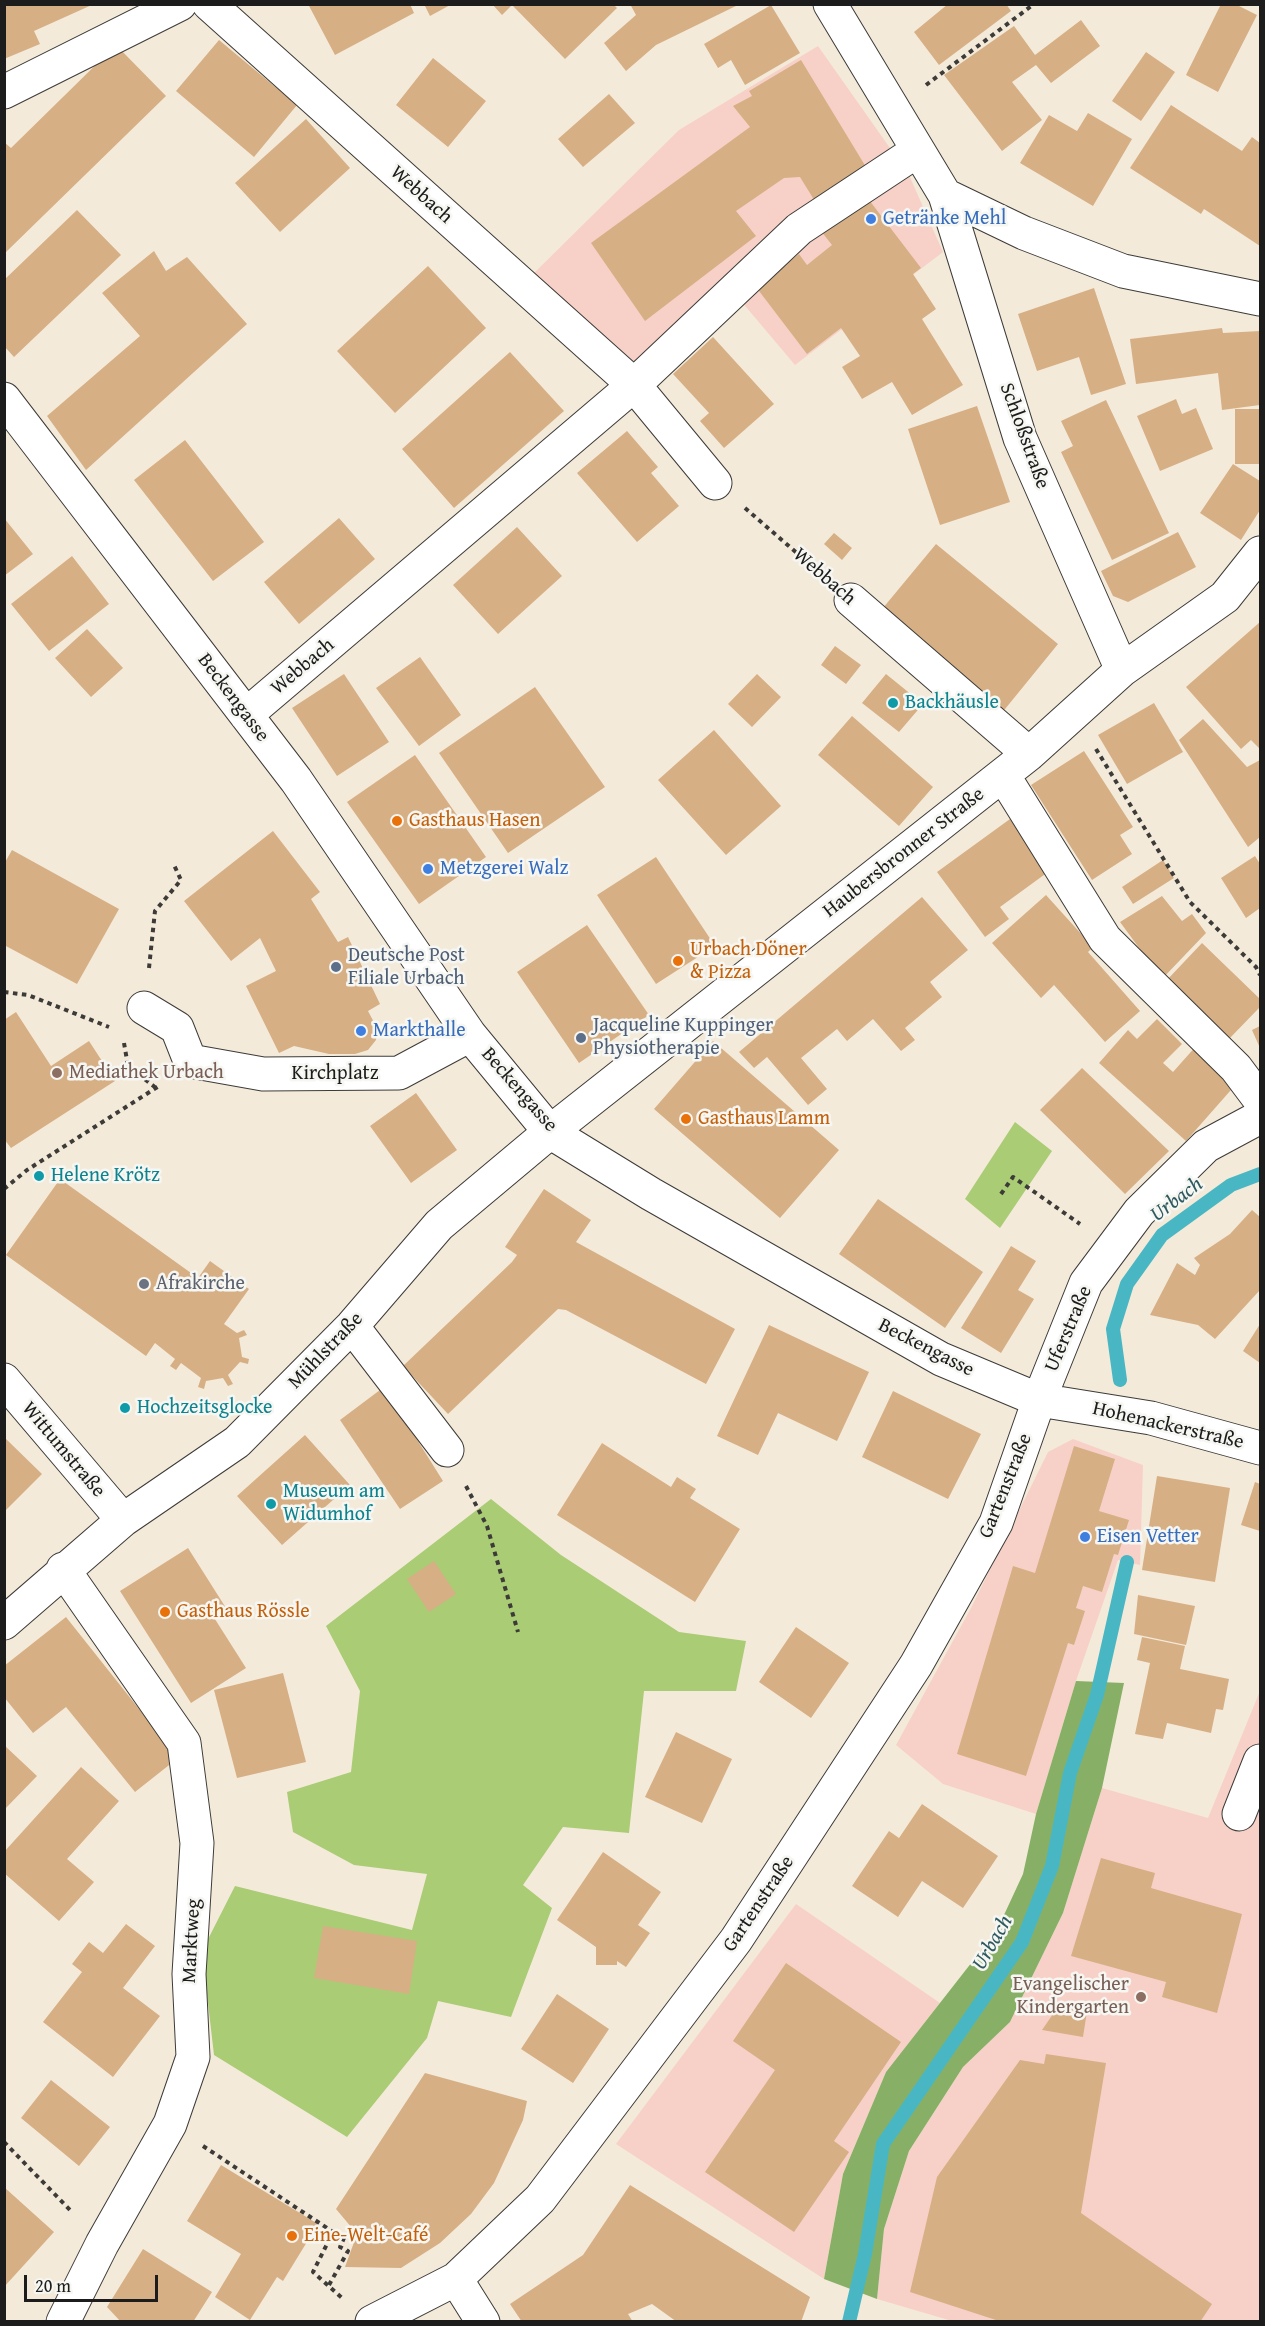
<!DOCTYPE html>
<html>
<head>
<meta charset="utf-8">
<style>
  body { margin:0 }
  #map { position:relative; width:1265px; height:2326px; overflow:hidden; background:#f4eada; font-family:"Gentium Book Plus",serif }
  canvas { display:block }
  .frame { position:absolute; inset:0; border:6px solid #1c1c1c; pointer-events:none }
  .scale { position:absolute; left:24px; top:2275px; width:134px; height:27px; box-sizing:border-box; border:3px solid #1c1c1c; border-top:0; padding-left:8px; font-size:18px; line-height:21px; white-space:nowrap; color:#1c1c1c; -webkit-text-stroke:4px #f6f6f2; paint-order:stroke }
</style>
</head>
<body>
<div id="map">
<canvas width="1265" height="2326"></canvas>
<div class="frame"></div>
<div class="scale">20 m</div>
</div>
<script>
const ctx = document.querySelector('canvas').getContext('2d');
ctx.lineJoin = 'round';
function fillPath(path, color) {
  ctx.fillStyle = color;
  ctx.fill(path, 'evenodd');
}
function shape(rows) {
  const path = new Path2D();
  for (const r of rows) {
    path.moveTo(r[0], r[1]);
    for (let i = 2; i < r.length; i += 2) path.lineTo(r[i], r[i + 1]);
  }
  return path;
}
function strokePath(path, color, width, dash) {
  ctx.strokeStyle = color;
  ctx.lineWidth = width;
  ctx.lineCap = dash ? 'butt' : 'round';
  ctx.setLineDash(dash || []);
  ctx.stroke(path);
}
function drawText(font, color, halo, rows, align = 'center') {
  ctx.font = font + ' "Gentium Book Plus",serif';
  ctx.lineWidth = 5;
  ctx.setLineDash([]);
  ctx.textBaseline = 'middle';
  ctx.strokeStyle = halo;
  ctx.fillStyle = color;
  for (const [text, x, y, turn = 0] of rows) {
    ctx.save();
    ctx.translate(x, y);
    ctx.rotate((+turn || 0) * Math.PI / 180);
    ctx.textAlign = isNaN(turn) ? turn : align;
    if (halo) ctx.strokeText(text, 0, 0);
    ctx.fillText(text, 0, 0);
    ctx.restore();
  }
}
fillPath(shape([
  [818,46,909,175,943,252,795,365,741,301,646,391,532,275,679,130],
  [1073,1439,1143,1465,1140,1565,1118,1560,1076,1681,1036,1814,943,1784,896,1745,971,1608,1048,1452],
  [1260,1691,1260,2321,952,2321,877,2299,884,2229,909,2151,963,2067,1010,2022,1063,1913,1102,1788,1208,1818],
  [796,1904,940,2003,886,2072,843,2174,824,2279,616,2144]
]), '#f7d1c7');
fillPath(shape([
  [1015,1122,1052,1151,1000,1228,965,1199],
  [491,1499,561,1555,679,1632,746,1641,736,1691,644,1691,629,1833,563,1827,523,1885,552,1908,511,2017,438,2001,427,2038,347,2137,214,2055,202,1951,235,1886,412,1930,427,1874,354,1865,293,1832,287,1792,351,1772,360,1691,326,1626]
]), '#aacc75');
fillPath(shape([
  [1076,1681,1124,1683,1102,1788,1063,1913,1010,2022,963,2067,909,2151,884,2229,877,2299,824,2279,843,2174,886,2072,997,1930,1023,1874,1036,1814]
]), '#87b066');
strokePath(shape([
  [1120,1380,1113,1329,1127,1284,1162,1235,1231,1185,1260,1174],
  [849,2322,865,2254,883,2144,1022,1942,1052,1866,1070,1773,1097,1695,1127,1562]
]), '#49b7c3', 14);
fillPath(shape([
  [4,4,94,4,34,31,40,44,4,59],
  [308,4,410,4,414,13,335,55],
  [424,4,452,4,430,16],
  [492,4,613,4,617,8,565,59,512,5,502,15],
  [630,4,740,4,656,45,626,71,604,43,636,15],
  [948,4,1006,4,1011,11,939,65,914,32],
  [1221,4,1235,4,1257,15,1218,92,1186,75],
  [771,5,800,53,745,85,731,60,718,68,704,44],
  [1081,20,1100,46,1051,83,1036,65,1012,82,1042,120,1002,151,944,75,1014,26,1035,55],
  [219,40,297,105,254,157,176,91],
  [116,45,166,96,4,254,4,142,11,148],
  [1146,52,1175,72,1141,121,1112,101],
  [433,58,486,101,448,147,396,105],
  [801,60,869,172,816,203,800,177,784,178,736,211,756,236,645,321,591,243,750,127,733,106,752,96,749,91],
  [609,94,635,123,583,167,558,139],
  [1171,105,1242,151,1252,137,1260,143,1260,246,1204,209,1201,214,1130,168],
  [1088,113,1132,139,1093,206,1020,163,1049,115,1077,131],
  [306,119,350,168,280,232,235,183],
  [866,196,921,268,913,274,936,309,922,319,963,385,912,415,892,382,862,399,842,367,860,356,841,328,807,354,756,287,799,254,807,265,832,245,821,231],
  [77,210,121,255,14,357,4,346,4,280],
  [154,251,166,271,187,257,247,324,86,470,47,416,140,336,102,293],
  [428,266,486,328,395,413,337,351],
  [1094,288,1126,384,1091,395,1079,357,1037,371,1018,314],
  [1222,328,1223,333,1260,331,1260,405,1222,410,1218,373,1136,384,1130,339],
  [713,337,774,404,724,448,700,421,709,413,673,374],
  [510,352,564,411,454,508,402,449],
  [1176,399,1182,414,1196,408,1213,449,1160,471,1137,416],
  [1106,400,1169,533,1112,560,1061,452,1073,446,1061,421],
  [977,406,1010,502,940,525,908,429],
  [1235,409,1260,409,1260,464,1235,464],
  [627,431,658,467,651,473,679,506,637,542,577,473],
  [185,440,264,542,213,581,134,480],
  [1233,464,1260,481,1260,510,1241,540,1200,513],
  [4,518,33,554,4,576],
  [339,518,375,559,299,624,264,582],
  [517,527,562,576,498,634,453,585],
  [1178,532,1196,567,1128,602,1113,596,1101,571],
  [834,533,852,548,842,560,824,544],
  [936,544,1058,644,1001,714,878,614],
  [72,556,109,604,49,651,11,604],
  [1260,622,1260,749,1251,740,1241,749,1186,687],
  [87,629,123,668,91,697,55,658],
  [835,646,861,665,846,684,821,665],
  [420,657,461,715,419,746,376,688],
  [344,674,389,742,337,776,292,708],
  [757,674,781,697,752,727,728,704],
  [886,674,923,704,899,732,862,703],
  [535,687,605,787,508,853,439,753],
  [1154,703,1183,752,1127,784,1098,735],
  [852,716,933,787,899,826,818,755],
  [1203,719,1247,767,1260,760,1260,837,1248,847,1179,740],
  [714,730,781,806,726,855,658,780],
  [1084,751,1133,827,1120,835,1132,854,1092,880,1031,785],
  [415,755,486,857,419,904,347,802],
  [1010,819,1048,872,1000,907,1009,919,985,937,937,872],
  [273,831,320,892,311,899,338,942,348,937,380,1004,368,1011,377,1028,376,1040,368,1050,355,1054,329,1054,294,1046,279,1053,246,986,276,971,260,938,231,961,184,901],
  [12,850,119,909,77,984,4,945,4,864],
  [1255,856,1260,864,1260,908,1246,918,1221,878],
  [656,857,715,946,656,984,597,895],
  [1163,860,1174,878,1133,904,1122,887],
  [1046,895,1093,947,1088,952,1140,1011,1105,1042,1054,985,1041,998,992,943],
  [1162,896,1182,921,1192,914,1206,933,1162,979,1120,922],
  [922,897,968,950,930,982,942,997,905,1028,915,1040,901,1051,873,1019,847,1041,837,1029,801,1058,827,1089,808,1105,767,1057,754,1068,739,1052],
  [587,925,649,1015,579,1063,517,972],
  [1202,943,1260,999,1260,1007,1228,1040,1166,981],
  [16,1012,51,1066,89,1041,115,1081,11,1148,4,1139,4,1020],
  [1157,1019,1182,1044,1163,1063,1173,1072,1197,1045,1238,1082,1186,1141,1099,1063,1128,1030,1137,1039],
  [1260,1026,1260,1048,1252,1030],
  [713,1041,839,1150,780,1218,654,1109],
  [1082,1068,1169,1151,1125,1194,1040,1110],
  [416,1093,457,1150,411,1183,370,1126],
  [60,1179,198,1278,210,1261,249,1289,224,1324,237,1333,244,1330,247,1335,239,1338,242,1357,249,1359,248,1364,240,1362,228,1375,233,1384,228,1386,223,1378,206,1381,204,1389,198,1387,201,1378,181,1363,176,1370,170,1366,175,1359,155,1343,146,1356,6,1255],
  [544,1189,591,1220,576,1242,735,1329,706,1384,566,1310,558,1309,448,1414,403,1366,512,1262,517,1255,505,1247],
  [878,1199,983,1272,945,1328,839,1254],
  [1252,1210,1260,1217,1260,1290,1215,1339,1198,1325,1150,1315,1177,1263,1195,1275,1200,1265,1194,1258,1230,1234],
  [1011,1246,1036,1261,1018,1290,1034,1299,1001,1353,961,1328],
  [1260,1324,1260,1363,1243,1351],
  [769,1325,869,1372,837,1441,778,1413,758,1455,717,1436],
  [384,1387,443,1481,400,1509,340,1420],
  [893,1391,981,1434,948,1499,862,1457],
  [305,1435,350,1485,282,1545,237,1496],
  [4,1437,42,1474,4,1512],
  [602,1443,671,1487,677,1477,696,1489,690,1498,740,1529,695,1602,557,1515],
  [1074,1446,1115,1459,1099,1511,1129,1520,1118,1555,1114,1554,1102,1592,1083,1586,1076,1608,1085,1611,1074,1645,1068,1643,1026,1776,957,1754,1013,1566,1035,1573],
  [1157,1476,1230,1488,1215,1582,1142,1570],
  [1255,1482,1260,1484,1260,1531,1241,1525],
  [188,1548,226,1608,213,1616,246,1668,191,1703,120,1591],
  [434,1561,456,1594,429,1612,407,1579],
  [1138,1595,1195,1606,1186,1645,1134,1634],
  [66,1617,178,1758,135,1792,66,1707,33,1733,4,1697,4,1666],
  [796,1627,849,1663,811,1718,759,1682],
  [1142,1637,1185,1646,1180,1669,1229,1679,1223,1710,1216,1709,1211,1733,1167,1723,1163,1739,1135,1734,1150,1663,1137,1660],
  [283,1673,306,1762,237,1778,214,1690],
  [676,1732,732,1759,702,1823,645,1797],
  [4,1745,37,1776,4,1810],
  [81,1767,119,1801,67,1859,94,1882,59,1921,4,1873,4,1852],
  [922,1804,998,1856,963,1908,922,1881,898,1917,852,1886,889,1831,899,1838],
  [603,1852,661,1892,638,1925,650,1933,626,1967,617,1961,617,1965,596,1965,596,1947,557,1920],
  [1101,1858,1155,1873,1151,1888,1242,1914,1217,2013,1162,1997,1166,1982,1071,1956],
  [126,1924,155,1946,123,1988,160,2016,113,2077,43,2022,82,1972,72,1964,89,1942,103,1953],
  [323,1926,417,1941,409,1994,314,1978],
  [786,1963,901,2042,834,2141,849,2152,794,2232,705,2172,775,2070,733,2041],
  [557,1994,609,2029,573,2083,521,2049],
  [1062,2001,1088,2005,1083,2037,1042,2030],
  [1046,2054,1106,2063,1081,2213,1212,2304,1200,2322,1002,2322,910,2292,937,2177,1020,2060,1044,2064],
  [425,2073,527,2101,523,2120,494,2183,471,2214,440,2243,401,2268,345,2267,357,2234,336,2209],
  [51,2080,110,2127,79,2166,21,2118],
  [221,2165,318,2224,283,2281,277,2277,250,2320,215,2297,241,2254,187,2221],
  [630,2185,810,2297,801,2322,677,2322,652,2304,628,2314,633,2322,522,2322,510,2304,583,2255],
  [4,2187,54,2232,4,2287],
  [143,2249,212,2292,193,2322,121,2322,107,2307]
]), '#d7af85');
const minor = shape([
  [209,4,634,385,715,483],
  [830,4,945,195,1020,438,1122,670],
  [4,92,180,4],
  [945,195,1024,233,1123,271,1260,299],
  [4,399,296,780,470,1035,550,1132,651,1194,941,1359,1039,1400,1151,1418,1260,1448],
  [851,600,1029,754],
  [246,715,634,385,799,229,917,151],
  [1003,775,1105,939,1236,1068,1260,1100],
  [144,1008,177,1028,190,1061,263,1074,399,1073,470,1035],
  [352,1326,447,1450],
  [4,1380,123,1520],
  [63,1569,184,1743,197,1843,189,1974,193,2057,170,2124,102,2244,63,2322],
  [4,1623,123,1520,237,1442,352,1326,439,1225,550,1132,1029,754,1122,670,1225,597,1260,553],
  [1239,1814,1260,1761],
  [456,2279,483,2322],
  [372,2322,456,2279,540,2199,736,1940,916,1665,996,1523,1039,1400,1086,1283,1139,1212,1206,1146,1260,1117]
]);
strokePath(minor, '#3c3b38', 35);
strokePath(shape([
  [926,85,1034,4],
  [745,508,821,574],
  [1096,749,1190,902,1256,967,1260,975],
  [149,968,155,911,181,880,174,865],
  [4,992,28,995,109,1027],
  [124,1043,128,1066,156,1088],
  [4,1189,27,1170,159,1086],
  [1001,1194,1013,1177,1080,1224],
  [466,1486,487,1526,518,1632],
  [4,2142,73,2213],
  [203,2146,333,2232,313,2272,342,2298],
  [329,2285,348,2251,340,2247,344,2238,333,2232]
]), '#3c3b38', 4, [4.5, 4.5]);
strokePath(minor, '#fff', 33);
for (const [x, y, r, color] of [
  [871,219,6,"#3f7fe0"],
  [893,703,6,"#0f9aa8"],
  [397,821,6,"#e8710a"],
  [428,869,6,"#3f7fe0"],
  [678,961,6,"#e8710a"],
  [336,967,6,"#5c6f8a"],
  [361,1031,6,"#3f7fe0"],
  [581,1038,6,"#5c6f8a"],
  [57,1073,6,"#8d6e63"],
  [686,1119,6,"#e8710a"],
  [39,1176,6,"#0f9aa8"],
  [144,1284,6,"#6b7280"],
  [125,1408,6,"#0f9aa8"],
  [271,1504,6,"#0f9aa8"],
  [1085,1537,6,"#3f7fe0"],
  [165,1612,6,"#e8710a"],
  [1141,1997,6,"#8d6e63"],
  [292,2236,6,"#e8710a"]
]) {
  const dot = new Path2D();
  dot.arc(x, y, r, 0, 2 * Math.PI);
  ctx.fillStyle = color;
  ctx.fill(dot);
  strokePath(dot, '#f6f6f2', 2);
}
drawText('20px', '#1c1c1c', '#f6f6f2', [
  ["Webbach",421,195,42],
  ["Schloßstraße",1024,436,70],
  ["Webbach",824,577,41],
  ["Webbach",303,667,-40],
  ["Beckengasse",233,698,53],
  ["Haubersbronner Straße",904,853,-38],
  ["Kirchplatz",335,1074],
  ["Beckengasse",519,1090,49],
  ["Uferstraße",1069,1329,-67],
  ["Beckengasse",926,1348,27],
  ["Mühlstraße",326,1351,-46],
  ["Hohenackerstraße",1168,1426,13],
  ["Wittumstraße",63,1450,50],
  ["Gartenstraße",1006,1486,-68],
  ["Gartenstraße",759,1904,-56],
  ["Marktweg",192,1941,-87]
]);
drawText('20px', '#366cbe', '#f6f6f2', [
  ["Getränke Mehl",883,219],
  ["Metzgerei Walz",440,869],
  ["Markthalle",373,1031],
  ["Eisen Vetter",1097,1537]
], 'left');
drawText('20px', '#0d838f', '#f6f6f2', [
  ["Backhäusle",905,703],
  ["Helene Krötz",51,1176],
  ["Hochzeitsglocke",137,1408],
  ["Museum am",283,1492],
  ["Widumhof",283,1515]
], 'left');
drawText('20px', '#c56008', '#f6f6f2', [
  ["Gasthaus Hasen",409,821],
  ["Urbach Döner",690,950],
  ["& Pizza",690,973],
  ["Gasthaus Lamm",698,1119],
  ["Gasthaus Rössle",177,1612],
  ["Eine-Welt-Café",304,2236]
], 'left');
drawText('20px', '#4e5e75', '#f6f6f2', [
  ["Deutsche Post",348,956],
  ["Filiale Urbach",348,979],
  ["Jacqueline Kuppinger",593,1026],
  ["Physiotherapie",593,1049]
], 'left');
drawText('20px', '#785e54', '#f6f6f2', [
  ["Mediathek Urbach",69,1073],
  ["Evangelischer",1129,1985,"right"],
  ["Kindergarten",1129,2008,"right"]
], 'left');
drawText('20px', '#5b616d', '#f6f6f2', [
  ["Afrakirche",156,1284]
], 'left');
drawText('italic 21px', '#2e5a5f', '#f6f6f2', [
  ["Urbach",1177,1200,-37],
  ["Urbach",993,1943,-60]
]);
</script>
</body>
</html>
